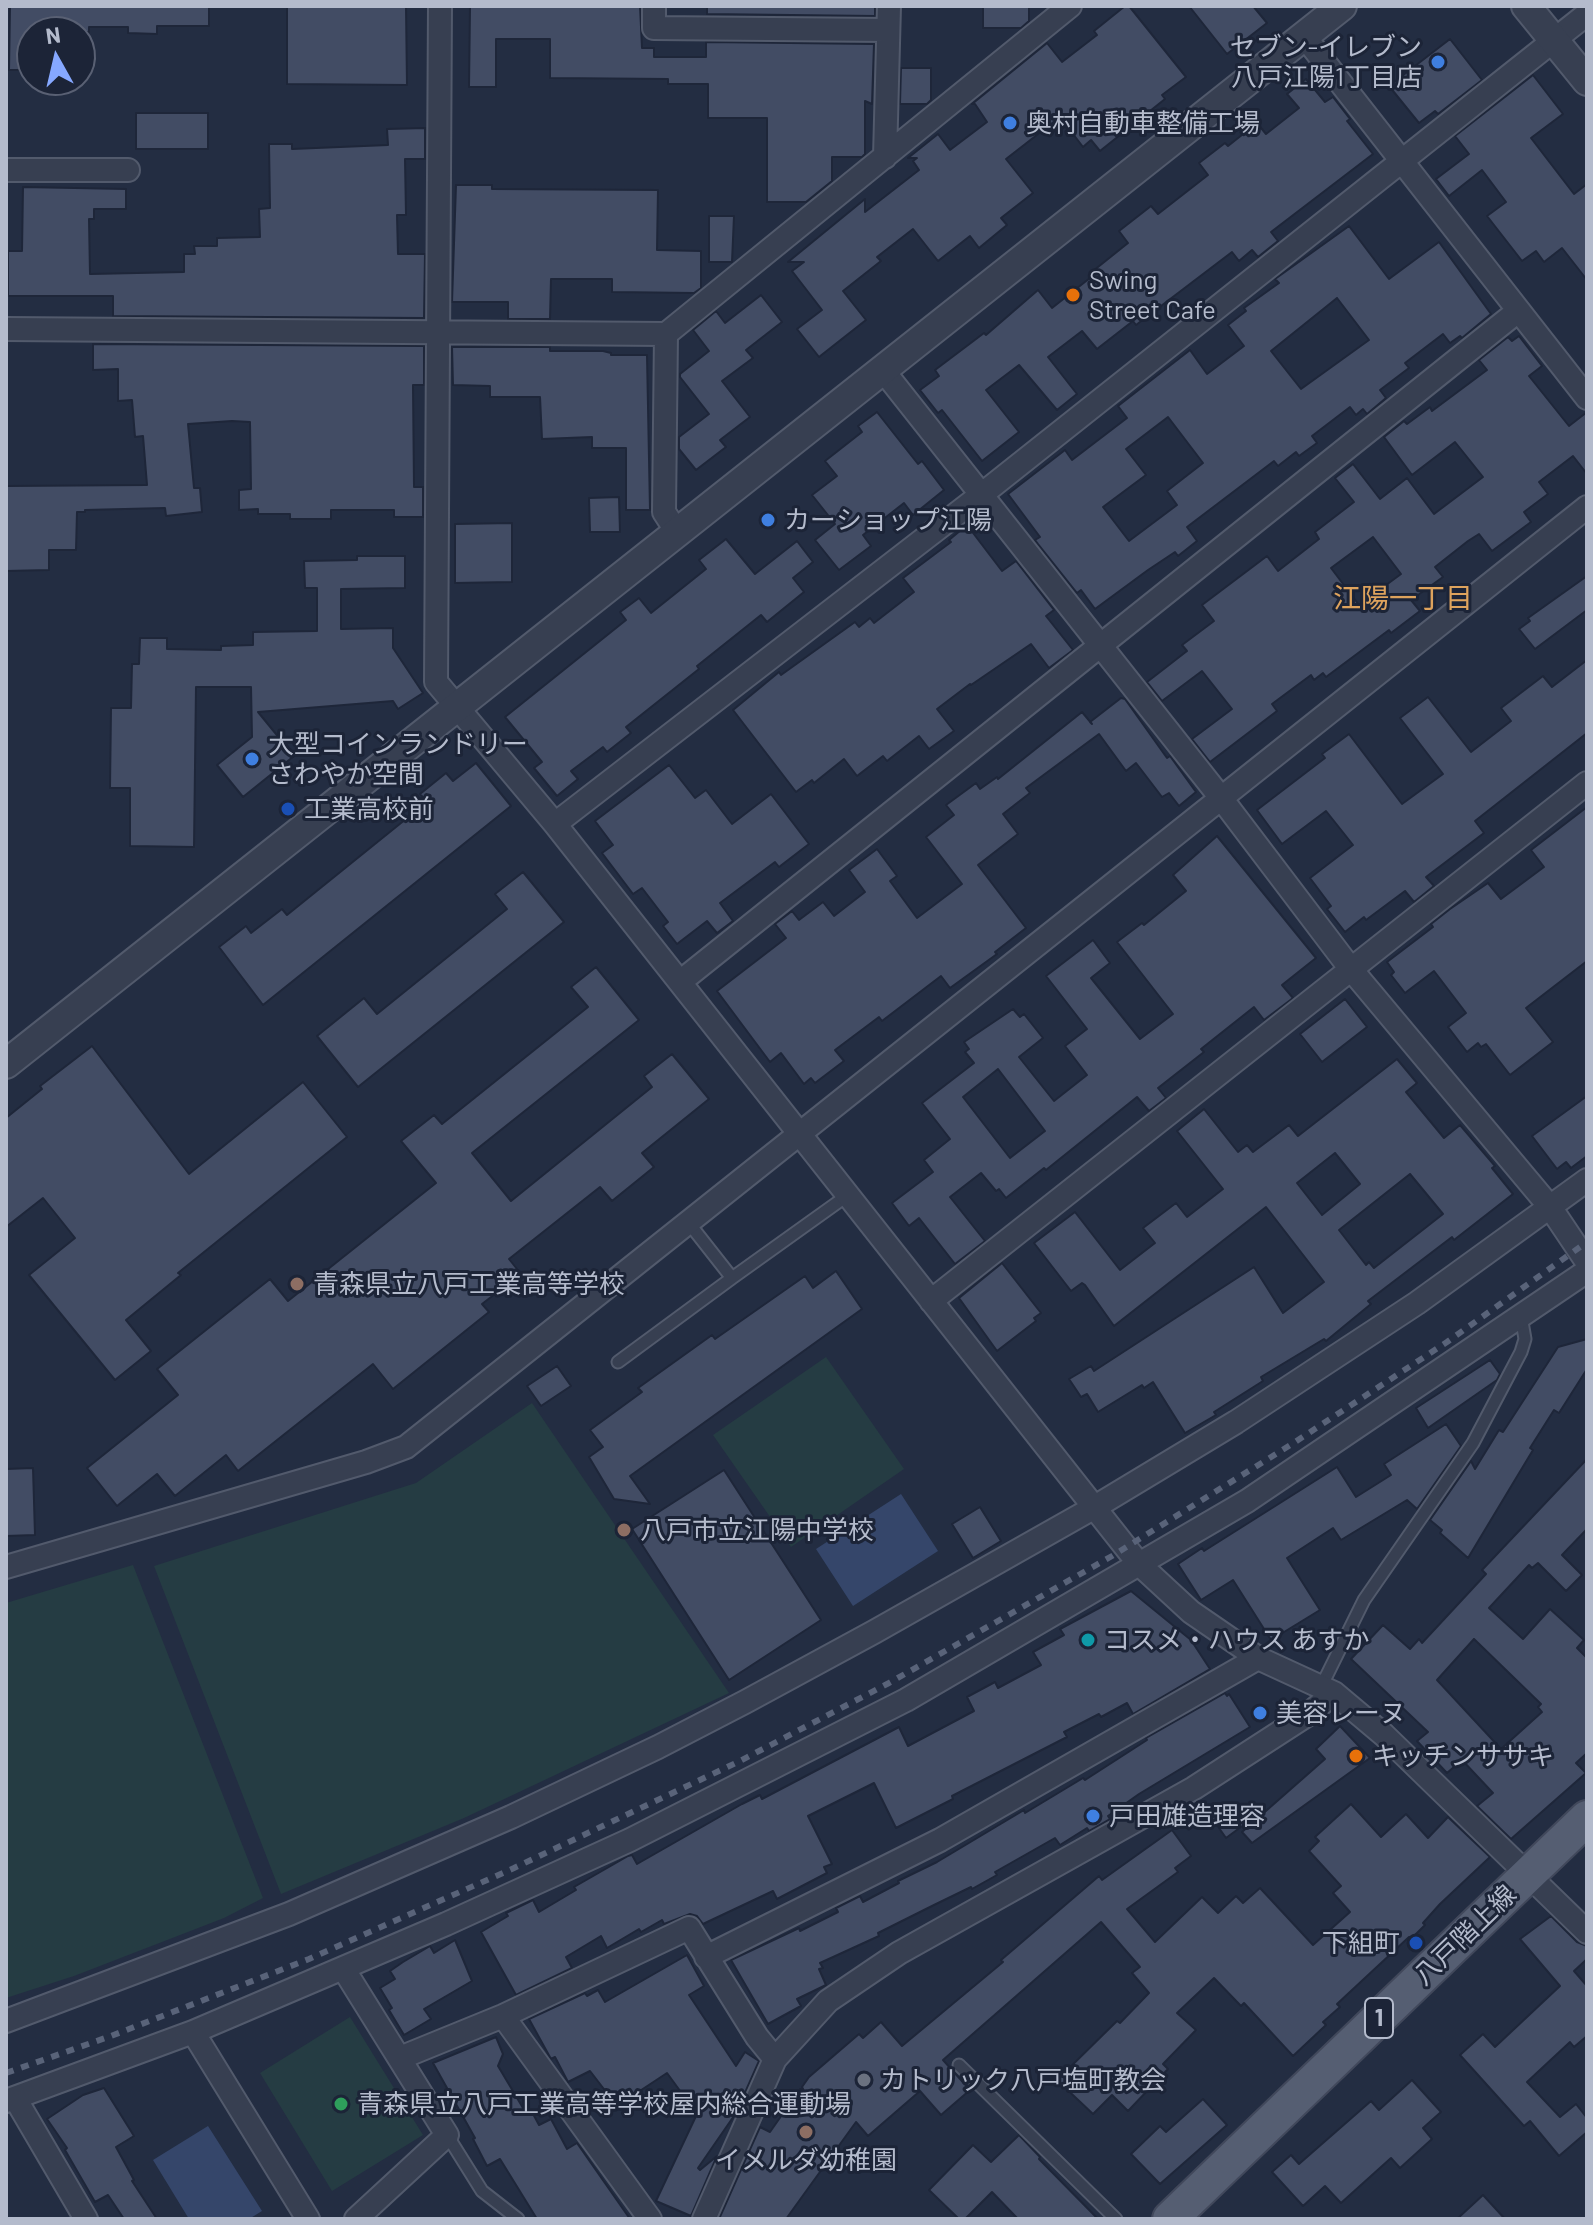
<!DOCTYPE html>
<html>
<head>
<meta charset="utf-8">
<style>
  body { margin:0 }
  #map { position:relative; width:1593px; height:2225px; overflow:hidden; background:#232d42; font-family:Barlow,sans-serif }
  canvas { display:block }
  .frame { position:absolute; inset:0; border:8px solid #b4bbcc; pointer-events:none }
  .north { position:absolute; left:16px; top:16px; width:80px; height:80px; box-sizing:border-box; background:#1c2437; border:2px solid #596073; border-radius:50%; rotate:352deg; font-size:22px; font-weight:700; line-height:32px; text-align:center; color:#b4bbcc }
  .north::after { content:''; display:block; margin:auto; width:28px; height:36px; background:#86a8ff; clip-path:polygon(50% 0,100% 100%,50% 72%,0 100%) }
</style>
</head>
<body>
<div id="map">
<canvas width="1593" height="2225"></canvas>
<div class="frame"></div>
<div class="north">N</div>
</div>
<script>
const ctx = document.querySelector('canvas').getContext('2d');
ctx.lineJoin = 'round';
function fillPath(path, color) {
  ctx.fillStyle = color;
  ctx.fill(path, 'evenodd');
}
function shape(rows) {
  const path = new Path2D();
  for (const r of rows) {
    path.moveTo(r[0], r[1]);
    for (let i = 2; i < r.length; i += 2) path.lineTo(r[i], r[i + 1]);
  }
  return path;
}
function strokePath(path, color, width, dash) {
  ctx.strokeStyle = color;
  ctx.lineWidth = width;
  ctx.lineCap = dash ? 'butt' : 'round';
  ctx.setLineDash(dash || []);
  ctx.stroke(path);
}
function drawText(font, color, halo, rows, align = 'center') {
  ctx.font = font + ' Barlow,"Noto Sans JP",sans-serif';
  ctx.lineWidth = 6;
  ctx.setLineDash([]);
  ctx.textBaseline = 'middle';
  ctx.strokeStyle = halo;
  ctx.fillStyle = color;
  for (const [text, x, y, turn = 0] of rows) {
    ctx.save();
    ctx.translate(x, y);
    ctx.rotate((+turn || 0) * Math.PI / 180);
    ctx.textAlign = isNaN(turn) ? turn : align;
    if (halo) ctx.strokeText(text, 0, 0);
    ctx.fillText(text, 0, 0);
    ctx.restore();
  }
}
fillPath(shape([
  [826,1357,904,1469,791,1547,713,1435],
  [532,1403,729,1693,464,1818,281,1894,154,1566,416,1483],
  [133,1565,263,1898,224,1918,74,1976,6,1998,6,1603],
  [350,2017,423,2135,332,2191,260,2073]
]), '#253c43');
fillPath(shape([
  [901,1494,938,1551,853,1606,816,1549],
  [208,2126,262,2211,249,2219,189,2219,153,2160]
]), '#35466a');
const building = shape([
  [10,6,209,6,209,26,157,26,157,34,128,33,128,27,89,27,89,32,32,32,32,70,9,70,10,6],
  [287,6,406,6,407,85,287,84,287,6],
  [640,6,642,48,654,48,654,57,706,57,706,42,874,44,872,104,865,101,865,154,862,157,832,157,832,181,806,202,767,202,767,118,708,118,708,84,668,84,668,79,550,78,550,39,496,39,496,87,469,87,470,7,640,6],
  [707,6,875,6,875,16,707,14,707,6],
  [983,6,1029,6,1029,21,1021,28,983,28,983,6],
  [1125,6,1129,6,1186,77,1162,95,1165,99,1100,151,1091,140,1083,147,1060,117,1006,159,1033,193,1001,218,1007,225,979,248,970,236,938,261,913,229,877,257,881,261,843,291,866,320,819,357,797,329,822,310,792,271,804,262,788,262,865,199,865,212,919,170,913,161,917,158,908,158,938,134,950,150,987,122,975,104,972,104,1047,43,1062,62,1097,35,1094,31,1125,6],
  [1189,6,1253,6,1267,23,1227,54,1189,6],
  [1450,39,1482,80,1438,114,1435,111,1419,123,1389,86,1450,39],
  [901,68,931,68,931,100,927,104,900,104,901,68],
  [1533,75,1563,114,1531,138,1574,194,1587,184,1587,280,1562,248,1544,262,1536,251,1522,261,1487,216,1506,202,1482,170,1449,196,1436,179,1469,154,1455,136,1533,75],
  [1306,79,1325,102,1333,97,1350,119,1347,121,1373,154,1271,232,1278,241,1258,257,1252,250,1239,261,1232,252,1136,325,1133,321,1097,349,1082,331,1048,357,1077,394,1057,410,1019,365,986,390,1019,432,982,461,942,410,938,413,920,390,939,376,935,370,984,333,986,335,1038,290,1052,308,1095,274,1093,271,1128,243,1119,231,1151,206,1158,214,1208,175,1199,163,1225,143,1228,146,1257,123,1266,134,1299,108,1287,94,1306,79],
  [136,113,208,113,208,149,136,149,136,113],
  [425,128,425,159,405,159,406,215,397,215,398,254,425,254,424,318,113,316,113,296,8,296,8,251,22,251,23,187,126,189,126,209,94,209,94,219,89,219,90,274,184,272,184,254,195,254,194,246,217,246,217,238,260,237,259,209,270,208,269,144,292,144,292,149,388,145,387,129,425,128],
  [456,185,492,185,492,189,658,190,657,250,701,251,701,288,694,293,612,292,612,279,551,279,550,319,508,319,508,302,452,302,456,185],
  [709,216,734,216,732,262,709,262,709,216],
  [1349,226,1389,279,1439,242,1491,314,1462,338,1460,336,1450,343,1443,334,1405,363,1409,368,1380,390,1386,398,1367,414,1363,409,1356,415,1350,407,1312,436,1317,443,1299,456,1296,452,1278,466,1274,461,1187,527,1197,541,1178,556,1175,552,1148,570,1095,609,1081,590,1077,593,1038,544,1035,540,1040,537,1008,494,1065,450,1072,460,1127,418,1118,406,1190,350,1207,374,1244,346,1228,325,1246,311,1244,308,1279,283,1275,279,1349,226],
  [1337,298,1369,340,1301,389,1271,351,1337,298],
  [1168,417,1203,463,1167,491,1177,505,1129,541,1103,507,1146,475,1126,449,1168,417],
  [761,295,782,322,746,350,753,358,722,381,750,417,720,440,726,447,696,470,679,449,679,437,709,414,680,377,680,374,709,351,693,330,716,311,725,323,761,295],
  [1519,336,1542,366,1529,376,1569,426,1587,412,1587,474,1573,456,1539,482,1548,494,1524,512,1531,522,1492,551,1479,534,1468,541,1435,567,1443,577,1411,600,1420,611,1391,633,1389,630,1326,677,1323,673,1314,680,1311,675,1272,704,1277,711,1210,762,1192,739,1232,709,1202,671,1162,701,1147,682,1187,651,1182,645,1214,621,1202,605,1267,556,1278,571,1319,539,1315,532,1354,502,1335,478,1353,464,1380,499,1407,478,1434,514,1483,477,1455,442,1412,475,1384,437,1404,421,1407,424,1430,407,1432,411,1487,370,1479,360,1508,337,1512,341,1519,336],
  [1373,537,1401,574,1359,605,1331,568,1373,537],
  [93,344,424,346,424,385,413,385,414,487,423,487,423,517,394,517,394,510,331,510,331,519,290,519,290,514,258,514,258,509,239,510,239,490,251,489,250,422,232,421,188,424,194,488,200,488,202,512,166,516,165,508,85,510,85,512,77,512,76,550,49,550,49,570,6,571,6,486,147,485,143,436,135,437,132,400,118,401,118,369,93,370,93,344],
  [452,347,550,347,550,351,603,351,611,353,611,355,647,355,650,510,626,510,626,448,592,448,592,437,542,439,540,397,490,397,490,386,453,385,452,347],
  [877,412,918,464,922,461,944,490,913,515,904,503,863,535,871,546,839,570,815,540,835,524,812,495,837,476,825,461,862,432,858,426,877,412],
  [619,497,620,532,590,532,589,498,619,497],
  [512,523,512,582,455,583,455,524,512,523],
  [967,525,1002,571,1016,561,1054,610,1046,616,1073,650,1049,668,1031,644,971,685,970,684,937,709,954,731,929,749,919,736,887,761,883,756,857,776,844,759,814,783,812,780,796,792,733,710,779,672,781,675,855,622,859,627,870,618,874,623,914,592,903,578,951,542,949,540,967,525],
  [726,539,755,574,797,541,813,562,793,578,804,592,767,622,761,615,697,666,699,669,626,727,631,733,607,752,603,747,571,771,578,779,557,796,534,768,542,762,505,717,626,620,620,612,639,598,651,613,706,569,699,560,726,539],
  [357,556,405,556,405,588,341,589,341,629,393,628,393,648,423,693,398,709,393,701,258,712,294,756,243,797,217,765,252,737,251,687,196,687,194,847,130,846,130,788,110,788,111,708,131,708,132,664,139,664,140,638,167,638,167,649,221,650,221,646,253,645,253,632,317,631,317,588,305,588,304,561,357,560,357,556],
  [1587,576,1587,610,1535,649,1519,629,1530,621,1528,618,1587,576],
  [1587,660,1587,733,1475,821,1484,833,1426,877,1434,886,1414,902,1405,891,1366,920,1364,917,1345,932,1327,909,1331,906,1310,878,1353,845,1326,811,1282,844,1257,810,1325,758,1322,754,1349,734,1402,804,1443,774,1400,718,1428,697,1471,752,1511,721,1501,708,1543,676,1552,687,1587,660],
  [1121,698,1125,699,1167,758,1170,756,1196,792,1179,806,1169,793,1162,797,1136,763,1126,771,1099,734,1026,788,1030,793,1003,814,1018,834,978,865,1026,928,995,952,997,954,950,988,941,976,882,1021,879,1017,835,1050,844,1061,815,1083,811,1078,804,1084,781,1053,770,1062,717,991,786,938,775,924,792,911,799,920,823,902,834,916,865,892,849,870,877,849,897,876,890,881,917,918,962,884,926,837,954,815,946,805,976,783,980,789,997,777,998,779,1082,712,1092,724,1090,722,1121,698],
  [476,763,511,806,263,1005,219,947,246,926,251,933,282,909,287,915,427,802,420,794,446,773,453,781,476,763],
  [669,765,695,798,706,790,732,824,771,794,809,844,779,867,775,862,720,903,733,921,717,933,707,921,677,944,663,926,668,922,642,888,633,894,602,853,613,845,595,821,669,765],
  [1587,807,1587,961,1526,1008,1553,1042,1510,1075,1486,1044,1481,1047,1478,1043,1467,1052,1448,1027,1466,1013,1434,971,1405,993,1391,975,1394,972,1387,962,1433,927,1431,924,1450,909,1488,883,1501,899,1544,867,1531,850,1587,807],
  [1217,836,1316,958,1282,985,1293,998,1264,1020,1254,1007,1201,1049,1204,1052,1158,1088,1166,1098,1149,1111,1137,1097,1046,1170,1044,1168,1006,1198,999,1189,996,1191,981,1173,950,1197,985,1241,955,1264,919,1218,909,1226,892,1203,933,1172,924,1160,950,1139,922,1103,974,1063,965,1052,969,1049,964,1042,1013,1009,1020,1017,1024,1014,1043,1038,1019,1057,1054,1101,1087,1075,1065,1046,1087,1029,1046,976,1093,940,1110,963,1091,978,1140,1039,1173,1014,1117,942,1142,923,1144,925,1186,891,1173,875,1217,836],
  [998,1069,1045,1131,1010,1158,963,1097,998,1069],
  [523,872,564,922,358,1087,317,1036,364,998,377,1014,507,909,495,894,523,872],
  [596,967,639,1020,472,1153,511,1201,652,1087,644,1076,672,1054,709,1099,642,1153,654,1167,612,1201,600,1187,509,1259,521,1274,482,1304,489,1312,393,1389,373,1364,238,1471,226,1455,175,1496,157,1474,117,1506,87,1468,178,1395,157,1369,270,1279,288,1301,436,1183,401,1141,434,1115,442,1124,588,1007,571,987,596,967],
  [1345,999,1367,1027,1322,1062,1300,1034,1345,999],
  [92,1046,189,1174,303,1082,347,1137,178,1273,181,1275,126,1320,151,1351,115,1380,29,1275,75,1238,43,1198,6,1227,6,1118,42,1089,40,1086,92,1046],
  [1397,1059,1417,1083,1406,1092,1444,1138,1460,1125,1495,1166,1492,1168,1513,1194,1454,1240,1452,1237,1368,1301,1371,1304,1326,1341,1324,1339,1261,1377,1263,1381,1214,1412,1216,1415,1185,1433,1153,1382,1144,1388,1142,1385,1098,1412,1087,1394,1081,1397,1069,1379,1091,1366,1094,1371,1254,1267,1283,1313,1324,1282,1266,1207,1114,1326,1085,1285,1082,1283,1071,1291,1034,1243,1075,1212,1120,1270,1155,1243,1143,1228,1176,1203,1187,1217,1223,1189,1177,1131,1204,1109,1238,1152,1247,1145,1253,1152,1289,1125,1298,1136,1397,1059],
  [1335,1153,1360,1184,1322,1215,1297,1183,1335,1153],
  [1410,1174,1443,1214,1374,1268,1369,1262,1366,1265,1339,1230,1410,1174],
  [1587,1096,1587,1156,1571,1168,1566,1162,1557,1169,1532,1136,1587,1096],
  [1002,1263,1041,1313,1034,1318,1036,1321,997,1351,959,1298,1002,1263],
  [836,1271,862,1309,630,1476,650,1504,614,1499,589,1457,603,1447,590,1430,642,1392,638,1388,712,1335,715,1339,805,1276,813,1288,836,1271],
  [1587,1339,1587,1369,1559,1413,1554,1410,1530,1448,1533,1450,1468,1558,1440,1533,1442,1530,1430,1520,1471,1461,1475,1469,1499,1430,1503,1432,1558,1347,1587,1339],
  [1490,1360,1500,1374,1497,1380,1428,1428,1416,1408,1490,1360],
  [557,1366,571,1386,541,1406,527,1386,557,1366],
  [1446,1424,1461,1446,1417,1509,1407,1500,1341,1540,1333,1528,1287,1558,1320,1610,1271,1640,1233,1580,1201,1600,1178,1564,1202,1548,1204,1551,1337,1467,1356,1497,1391,1475,1384,1464,1446,1424],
  [1587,1459,1587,1529,1562,1555,1582,1575,1566,1591,1538,1563,1532,1568,1529,1565,1489,1608,1523,1639,1550,1609,1584,1640,1577,1648,1587,1658,1587,1753,1576,1763,1586,1773,1511,1839,1477,1806,1493,1793,1462,1760,1447,1773,1417,1741,1428,1732,1351,1659,1383,1625,1410,1649,1419,1639,1422,1643,1486,1574,1482,1570,1587,1459],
  [1474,1639,1541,1704,1538,1707,1542,1712,1501,1749,1437,1680,1474,1639],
  [33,1468,35,1535,6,1536,6,1469,33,1468],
  [724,1470,821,1620,729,1680,632,1529,724,1470],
  [980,1507,1001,1541,973,1558,952,1524,980,1507],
  [1131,1591,1191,1640,1210,1669,1133,1714,1127,1703,1101,1717,1099,1714,1064,1732,1067,1737,952,1796,953,1799,896,1828,874,1783,808,1816,832,1864,824,1867,827,1873,777,1899,773,1891,703,1924,697,1916,690,1914,664,1924,662,1920,641,1932,639,1929,607,1948,601,1936,566,1957,572,1968,516,1995,481,1932,508,1916,506,1913,533,1900,539,1912,576,1890,574,1887,628,1856,632,1855,637,1864,742,1804,760,1795,762,1799,899,1727,908,1746,974,1711,967,1697,995,1682,998,1688,1041,1665,1033,1652,1064,1635,1060,1629,1131,1591],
  [1225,1693,1227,1696,1229,1694,1250,1727,1139,1794,1108,1816,1110,1819,1089,1831,1087,1828,1060,1845,1055,1838,995,1872,997,1875,972,1889,971,1887,934,1905,878,1933,879,1936,820,1963,823,1968,819,1969,826,1985,797,1999,801,2006,768,2024,731,1960,799,1928,800,1931,838,1912,836,1908,860,1896,863,1902,899,1883,898,1881,937,1862,1024,1810,1025,1813,1083,1778,1085,1780,1147,1740,1146,1738,1225,1693],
  [1340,1726,1370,1758,1252,1843,1242,1832,1325,1759,1316,1749,1340,1726],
  [1231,1804,1245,1824,1226,1838,1212,1818,1231,1804],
  [1351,1804,1381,1837,1406,1814,1428,1838,1448,1817,1490,1857,1440,1904,1423,1923,1425,1925,1411,1939,1409,1937,1337,2004,1340,2007,1323,2022,1326,2025,1293,2056,1244,2003,1241,2006,1214,1978,1177,2013,1196,2030,1163,2064,1168,2069,1128,2111,1112,2095,1093,2114,1057,2080,1117,2021,1120,2023,1149,1993,1132,1973,1140,1967,1101,1922,943,2060,970,2090,941,2115,920,2091,868,2136,856,2122,786,2219,719,2219,760,2127,770,2132,800,2089,804,2091,802,2087,809,2077,859,2034,863,2038,881,2022,902,2046,1003,1962,1001,1960,1099,1876,1102,1880,1172,1830,1191,1856,1175,1868,1178,1872,1127,1909,1155,1942,1202,1897,1218,1913,1236,1896,1243,1903,1260,1888,1313,1945,1350,1912,1333,1893,1341,1886,1309,1851,1319,1841,1315,1837,1351,1804],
  [1551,1916,1577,1942,1587,1946,1587,1959,1574,1971,1587,1986,1587,2036,1574,2047,1570,2042,1527,2082,1560,2117,1576,2104,1587,2118,1587,2132,1559,2156,1530,2121,1524,2126,1460,2055,1483,2034,1495,2047,1560,1986,1520,1939,1551,1916],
  [455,1940,472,1981,424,2009,431,2019,404,2035,389,2010,392,2008,380,1988,395,1979,390,1971,403,1962,430,1946,434,1953,455,1940],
  [687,1955,704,1986,689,1995,736,2066,745,2052,759,2061,736,2113,698,2168,700,2170,717,2156,691,2216,656,2201,697,2114,667,2073,617,2106,590,2071,568,2082,555,2057,551,2059,529,2019,585,1993,587,1996,598,1990,605,2002,687,1955],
  [496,2037,503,2054,498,2066,526,2113,531,2110,539,2125,551,2119,567,2149,577,2143,630,2219,537,2219,500,2159,487,2166,473,2139,475,2138,433,2063,496,2037],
  [1412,2080,1441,2112,1423,2128,1432,2139,1400,2168,1391,2158,1341,2203,1325,2186,1303,2206,1272,2172,1291,2155,1299,2164,1371,2101,1379,2110,1412,2080],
  [104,2088,134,2136,116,2147,134,2180,132,2181,157,2219,124,2219,108,2195,95,2202,65,2150,67,2148,47,2119,83,2095,104,2088],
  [1203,2099,1227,2125,1160,2184,1131,2154,1160,2126,1166,2132,1203,2099],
  [1019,2135,1040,2157,1039,2159,1098,2219,1018,2219,992,2192,965,2219,959,2219,929,2190,973,2145,991,2162,1019,2135],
  [1483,2195,1505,2219,1457,2219,1483,2195]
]);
fillPath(building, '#424c64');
strokePath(building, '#1e2639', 2);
const service = shape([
  [688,1222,732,1278,848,1195],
  [618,1362,732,1278],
  [1321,1687,1364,1600,1473,1443,1521,1352,1525,1339,1521,1316],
  [959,2065,1116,2219],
  [447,2135,482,2191,518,2219]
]);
const minor = shape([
  [440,6,436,682,555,824,1139,1564,1191,1612,1258,1658,1334,1693,1384,1735,1587,1932],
  [654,6,654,28,888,30],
  [1304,36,1587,398],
  [885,157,889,6],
  [6,170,128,170],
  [6,329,666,334,1070,6],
  [666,334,664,512,677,532],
  [882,369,1221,798,1350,968,1550,1207,1587,1262],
  [555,824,981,495,1587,14],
  [680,982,1518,311],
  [931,1301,1587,783],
  [6,1567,366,1462,406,1447,1587,507],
  [706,1957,940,1840,1258,1658],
  [343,1968,447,2135,356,2219],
  [503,2016,650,2219],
  [6,2021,289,1914,511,1817,658,1747,745,1702,874,1632,1095,1507,1236,1422,1417,1303,1587,1180],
  [193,2032,308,2219],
  [400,2058,503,2016,689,1928,757,2037,775,2059,828,2001,899,1953,1194,1788,1310,1713,1334,1693],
  [15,2098,86,2219],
  [6,2101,193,2032,446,1924,630,1840,906,1700,1247,1501,1587,1271],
  [704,2219,775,2059]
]);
const tertiary = shape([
  [1526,6,1587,81],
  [6,1064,1342,6]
]);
const primary = shape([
  [1170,2219,1587,1818]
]);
strokePath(service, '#525a6c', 15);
strokePath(minor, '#525a6c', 26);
strokePath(tertiary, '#525a6c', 32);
strokePath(primary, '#41485b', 38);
strokePath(service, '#373f51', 11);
strokePath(minor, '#373f51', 22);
strokePath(tertiary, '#373f51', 28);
strokePath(primary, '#555e72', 34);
strokePath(shape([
  [6,2073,111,2036,309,1959,514,1868,740,1761,889,1683,1112,1556,1292,1444,1447,1342,1587,1242]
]), '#596379', 6, [8, 8]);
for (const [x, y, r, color] of [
  [1438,62,8,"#3f7fe0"],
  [1010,123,8,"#3f7fe0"],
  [1073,295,8,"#e8710a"],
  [768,520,8,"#3f7fe0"],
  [252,759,8,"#3f7fe0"],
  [288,809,8,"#1a4fb4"],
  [297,1284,8,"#8d6e63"],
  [624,1530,8,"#8d6e63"],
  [1088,1640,8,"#0f9aa8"],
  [1260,1713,8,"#3f7fe0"],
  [1356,1756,8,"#e8710a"],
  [1093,1816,8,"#3f7fe0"],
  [1416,1943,8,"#1a4fb4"],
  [864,2080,8,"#6b7280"],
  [341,2104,8,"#2e9e5b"],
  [806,2132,8,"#8d6e63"]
]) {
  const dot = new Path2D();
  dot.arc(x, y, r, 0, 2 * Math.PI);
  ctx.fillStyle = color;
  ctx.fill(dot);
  strokePath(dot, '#1c2437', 3);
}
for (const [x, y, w] of [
  [1379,2018,28]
]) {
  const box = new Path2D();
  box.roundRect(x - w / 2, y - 20, w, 40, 6);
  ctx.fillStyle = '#1c2437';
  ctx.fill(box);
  strokePath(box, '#b4bbcc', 2);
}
drawText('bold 24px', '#b4bbcc', null, [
  ["1",1379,2018]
]);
drawText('26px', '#b4bbcc', '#1c2437', [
  ["セブン-イレブン",1422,47,"right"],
  ["八戸江陽1丁目店",1422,77,"right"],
  ["奥村自動車整備工場",1026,123],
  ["Swing",1089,280],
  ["Street Cafe",1089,310],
  ["カーショップ江陽",784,520],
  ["大型コインランドリー",268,744],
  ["さわやか空間",268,774],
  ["工業高校前",304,809],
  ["青森県立八戸工業高等学校",313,1284],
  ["八戸市立江陽中学校",640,1530],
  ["コスメ・ハウス あすか",1104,1640],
  ["美容レーヌ",1276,1713],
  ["キッチンササキ",1372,1756],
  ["戸田雄造理容",1109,1816],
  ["下組町",1400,1943,"right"],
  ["カトリック八戸塩町教会",880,2080],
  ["青森県立八戸工業高等学校屋内総合運動場",357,2104],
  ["イメルダ幼稚園",806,2160,"center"]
], 'left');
drawText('26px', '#b4bbcc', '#1c2437', [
  ["八戸階上線",1465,1935,-44]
]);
drawText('28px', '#dea35d', '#1c2437', [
  ["江陽一丁目",1403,599]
]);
</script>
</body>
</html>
